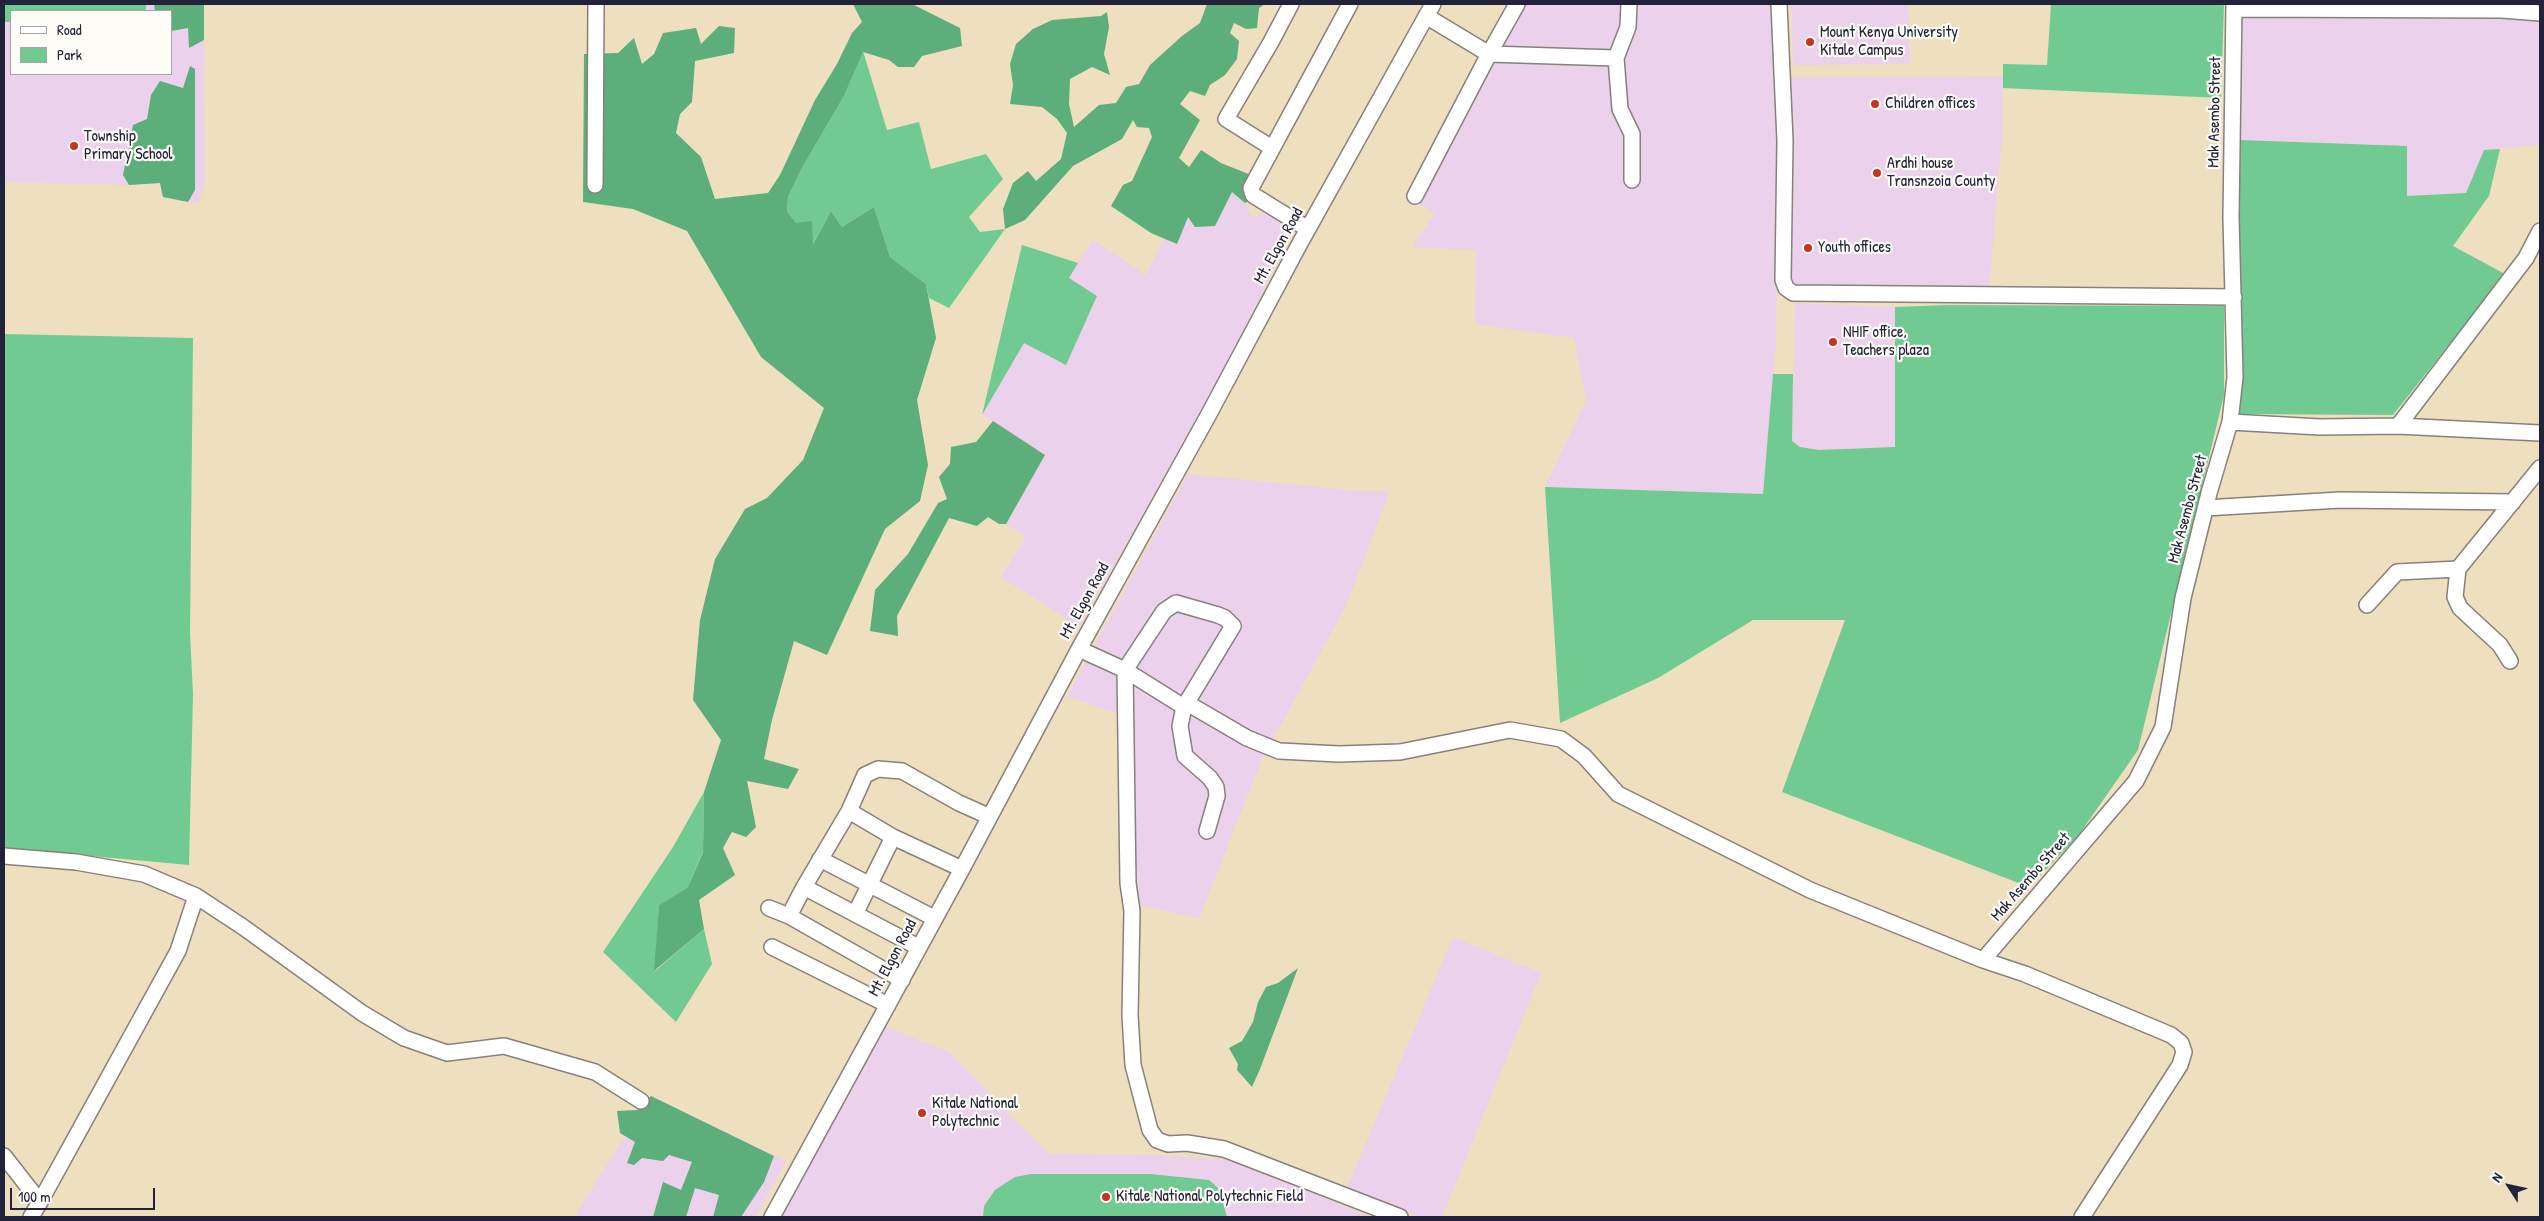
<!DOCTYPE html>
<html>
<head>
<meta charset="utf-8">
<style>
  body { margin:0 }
  #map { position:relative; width:2544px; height:1221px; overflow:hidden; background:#eedfbe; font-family:"Patrick Hand",sans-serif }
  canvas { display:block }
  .frame { position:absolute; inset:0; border:5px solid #22223b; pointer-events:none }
  .legend { position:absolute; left:10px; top:10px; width:162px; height:65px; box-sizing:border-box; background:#fdfcf7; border:1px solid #a5a5ac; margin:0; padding:6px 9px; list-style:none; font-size:15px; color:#22223b }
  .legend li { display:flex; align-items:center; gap:10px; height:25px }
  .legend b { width:25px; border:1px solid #a5a5ac }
  .north { position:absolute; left:2484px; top:1161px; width:50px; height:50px; -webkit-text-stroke:4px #fdfcf7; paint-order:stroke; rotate:305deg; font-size:14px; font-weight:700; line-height:20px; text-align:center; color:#22223b }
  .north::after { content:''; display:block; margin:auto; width:18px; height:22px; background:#22223b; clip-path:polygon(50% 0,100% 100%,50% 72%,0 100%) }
  .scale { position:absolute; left:10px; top:1188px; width:145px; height:22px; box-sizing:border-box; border:2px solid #22223b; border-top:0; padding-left:6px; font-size:15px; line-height:18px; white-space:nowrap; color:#22223b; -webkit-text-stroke:4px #fdfcf7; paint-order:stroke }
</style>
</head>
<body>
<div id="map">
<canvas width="2544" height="1221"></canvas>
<div class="frame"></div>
<ul class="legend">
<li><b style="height:6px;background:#fff"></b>Road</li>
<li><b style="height:14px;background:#71ca91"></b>Park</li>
</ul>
<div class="north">N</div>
<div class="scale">100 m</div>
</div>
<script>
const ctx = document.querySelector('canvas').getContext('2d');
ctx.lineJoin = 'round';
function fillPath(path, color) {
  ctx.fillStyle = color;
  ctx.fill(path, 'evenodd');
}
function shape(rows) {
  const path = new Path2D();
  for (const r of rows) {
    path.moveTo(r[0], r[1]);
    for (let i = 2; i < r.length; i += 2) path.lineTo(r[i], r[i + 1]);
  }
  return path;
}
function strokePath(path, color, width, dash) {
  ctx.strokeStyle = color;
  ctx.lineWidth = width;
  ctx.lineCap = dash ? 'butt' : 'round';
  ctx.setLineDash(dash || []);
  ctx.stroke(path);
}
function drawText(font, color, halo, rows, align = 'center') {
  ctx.font = font + ' "Patrick Hand",sans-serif';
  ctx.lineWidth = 4.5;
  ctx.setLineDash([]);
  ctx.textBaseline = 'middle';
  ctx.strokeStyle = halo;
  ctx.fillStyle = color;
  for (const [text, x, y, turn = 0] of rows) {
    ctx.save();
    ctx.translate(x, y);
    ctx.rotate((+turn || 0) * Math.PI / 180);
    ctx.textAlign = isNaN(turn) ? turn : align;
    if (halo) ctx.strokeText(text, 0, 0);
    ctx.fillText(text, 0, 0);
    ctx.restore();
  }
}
fillPath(shape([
  [4,4,204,4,205,184,198,203,163,197,160,183,129,185,4,182],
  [11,11,171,11,171,74,11,74],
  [1514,4,1774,4,1779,141,1776,343,1763,494,1545,487,1586,401,1574,338,1475,324,1476,250,1412,247,1435,213,1410,199],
  [1791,4,1908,4,1910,64,1793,65],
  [2241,15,2460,15,2540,20,2540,144,2484,151,2466,193,2407,196,2407,146,2240,140],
  [2003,76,2003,123,1989,289,1791,286,1791,77],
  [1232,191,1245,203,1252,218,1267,213,1294,230,1207,401,1079,627,1001,577,1026,537,1006,524,1045,455,982,415,1024,343,1067,365,1068,278,1093,240,1146,275,1164,238,1177,244,1188,216,1225,209],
  [1795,303,1895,307,1895,447,1819,450,1800,447,1792,441],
  [1188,474,1356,491,1390,491,1346,606,1261,761,1199,919,1136,904,1130,690,1115,713,1067,696],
  [1453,937,1541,973,1442,1217,1421,1217,1347,1188],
  [886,1027,949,1052,1048,1153,1155,1155,1230,1160,1371,1217,779,1217,804,1166],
  [651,1096,786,1161,756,1217,578,1217,577,1212]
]), '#ebd1eb');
fillPath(shape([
  [4,4,146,4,146,11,11,11,11,22,4,22],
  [2051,4,2224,4,2221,98,2003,88,2003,64,2047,65],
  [863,51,887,130,919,122,931,169,986,154,1003,179,969,217,980,232,1005,229,949,308,929,298,926,284,890,257,874,207,842,227,831,211,812,245,787,211,788,197,802,168,844,96],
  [2240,140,2407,146,2407,196,2466,193,2484,150,2500,149,2489,196,2453,246,2505,274,2393,415,2239,414],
  [1022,245,1078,263,1069,278,1097,296,1066,365,1024,343,982,415],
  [1949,305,2224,306,2224,395,2138,750,2078,836,2029,887,1782,792,1845,620,1753,620,1658,678,1560,723,1545,487,1763,494,1773,374,1793,374,1792,441,1800,447,1819,450,1895,447,1895,307],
  [4,334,193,338,190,633,193,694,189,865,4,848],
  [704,792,703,851,688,887,659,905,655,971,704,929,712,964,676,1022,603,952,673,847],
  [1031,1174,1150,1174,1209,1180,1219,1189,1227,1217,983,1217,984,1206,995,1190,1015,1177]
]), '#71ca91');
fillPath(shape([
  [154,4,204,4,204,40,189,48,188,28,171,31,171,11,155,11],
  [853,4,912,4,960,28,962,46,922,56,914,67,898,67,889,60,863,52,844,96,802,168,788,197,787,211,796,223,812,221,813,244,831,211,842,227,874,207,890,257,926,284,936,338,917,400,928,465,920,501,885,529,827,655,794,641,772,720,764,759,799,769,788,789,747,781,756,827,746,837,732,832,723,848,735,875,699,900,704,929,654,971,659,905,688,887,703,852,704,792,721,740,693,700,700,620,715,559,745,509,767,498,803,460,824,408,761,357,687,231,633,209,583,202,584,54,618,53,634,38,642,64,654,54,663,33,696,28,701,44,719,26,735,28,734,53,695,61,692,102,680,114,676,133,701,157,715,199,768,193,780,175,815,100,837,64,852,33,862,22],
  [1207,4,1265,4,1259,8,1257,28,1246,29,1234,23,1230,33,1239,41,1237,59,1225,75,1210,85,1205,96,1190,91,1180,104,1200,120,1179,158,1189,167,1201,150,1221,163,1251,175,1251,200,1245,203,1232,192,1215,226,1195,227,1188,217,1177,244,1151,233,1111,206,1123,185,1132,181,1152,137,1149,128,1137,127,1133,120,1122,139,1073,166,1025,220,1005,229,1003,209,1013,183,1028,171,1036,181,1061,159,1067,133,1057,119,1042,107,1010,104,1013,85,1010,64,1016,44,1033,29,1052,20,1101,16,1107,12,1109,27,1104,54,1110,75,1092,67,1070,79,1069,104,1074,127,1099,105,1116,103,1126,87,1139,84,1150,65,1182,36,1200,23],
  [190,66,195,69,195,190,188,202,163,197,160,183,129,185,123,175,133,125,147,119,151,95,160,81,183,88],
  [993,421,1045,455,1006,524,999,524,988,517,977,526,949,518,897,616,898,636,870,631,875,590,908,554,938,503,947,499,939,477,950,464,951,447,976,442],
  [1298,968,1260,1069,1252,1087,1237,1070,1238,1064,1229,1048,1242,1041,1253,1022,1258,1002,1266,987,1278,983],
  [651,1096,774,1156,764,1182,741,1217,713,1217,719,1195,695,1188,686,1217,653,1217,663,1182,681,1190,692,1162,669,1155,663,1161,642,1158,634,1165,627,1163,635,1142,620,1133,617,1111,637,1110]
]), '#5cae7b');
const minor = shape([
  [1779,4,1785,141,1783,280,1786,288,1793,293,2234,297],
  [2234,9,2502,10,2540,13],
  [1426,16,1489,54,1517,4],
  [1616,58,1620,109,1632,134,1632,180],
  [1272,148,1226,119,1271,42,1291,4],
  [595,185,596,4],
  [1415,196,1489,54,1616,58,1628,27,1629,4],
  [1308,229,1253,195,1251,188,1350,4],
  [2230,422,2320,427,2398,426,2540,433],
  [2398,426,2526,258,2540,231],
  [2205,508,2340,500,2513,502],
  [2458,569,2455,597,2460,608,2500,645,2510,661],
  [2367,605,2397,572,2458,569,2540,468],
  [1079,649,1125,670,1184,707,1180,726,1185,756,1210,778,1216,787,1217,796,1207,831],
  [1187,703,1247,738,1279,751,1339,754,1400,752,1510,730,1561,739,1584,756,1618,794,1810,890,1983,960,2025,974,2171,1035,2181,1043,2184,1052,2180,1065,2082,1217],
  [1184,707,1233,626,1225,618,1218,615,1176,603,1164,611,1125,670,1128,883,1132,911,1130,1015,1133,1065,1150,1130,1157,1140,1168,1144,1187,1143,1224,1149,1400,1217],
  [849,811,893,837,962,869],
  [4,856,76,862,144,874,196,896,243,927,362,1013,404,1038,447,1053,504,1046,595,1072,641,1101],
  [820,859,934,918],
  [769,908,789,916,902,980],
  [855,914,893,837],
  [789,916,804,887],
  [772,947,888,1005],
  [918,947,804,887,849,811,865,775,878,769,902,771,959,803,988,816],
  [1983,960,2136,781,2163,727,2183,598,2209,493,2230,422,2235,377,2231,217,2234,4],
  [4,1156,40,1202,31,1217],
  [40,1202,178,951,196,896],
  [772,1217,962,869,1079,649,1209,414,1299,245,1433,4]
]);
strokePath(minor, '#88807c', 18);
strokePath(minor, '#fff', 15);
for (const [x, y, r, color] of [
  [1810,42,5,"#c8321e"],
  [1875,104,5,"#c8321e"],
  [74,146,5,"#c8321e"],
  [1877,173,5,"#c8321e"],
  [1808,248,5,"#c8321e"],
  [1833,342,5,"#c8321e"],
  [922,1113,5,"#c8321e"],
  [1106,1197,5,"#c8321e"]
]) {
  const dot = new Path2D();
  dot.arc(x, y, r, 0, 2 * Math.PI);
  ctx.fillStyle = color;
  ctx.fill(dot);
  strokePath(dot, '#fdfcf7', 2);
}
drawText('16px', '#22223b', '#fdfcf7', [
  ["Mount Kenya University",1820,33],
  ["Kitale Campus",1820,51],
  ["Children offices",1885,104],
  ["Township",84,137],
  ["Primary School",84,155],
  ["Ardhi house",1887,164],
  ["Transnzoia County",1887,182],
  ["Youth offices",1818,248],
  ["NHIF office,",1843,333],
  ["Teachers plaza",1843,351],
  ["Kitale National",932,1104],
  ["Polytechnic",932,1122],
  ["Kitale National Polytechnic Field",1116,1197]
], 'left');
drawText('16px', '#22223b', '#fdfcf7', [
  ["Mak Asembo Street",2215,112,-89],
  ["Mt. Elgon Road",1279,246,-61],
  ["Mak Asembo Street",2188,509,-75],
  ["Mt. Elgon Road",1085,601,-61],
  ["Mak Asembo Street",2031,877,-49],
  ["Mt. Elgon Road",893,958,-62]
]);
</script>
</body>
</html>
